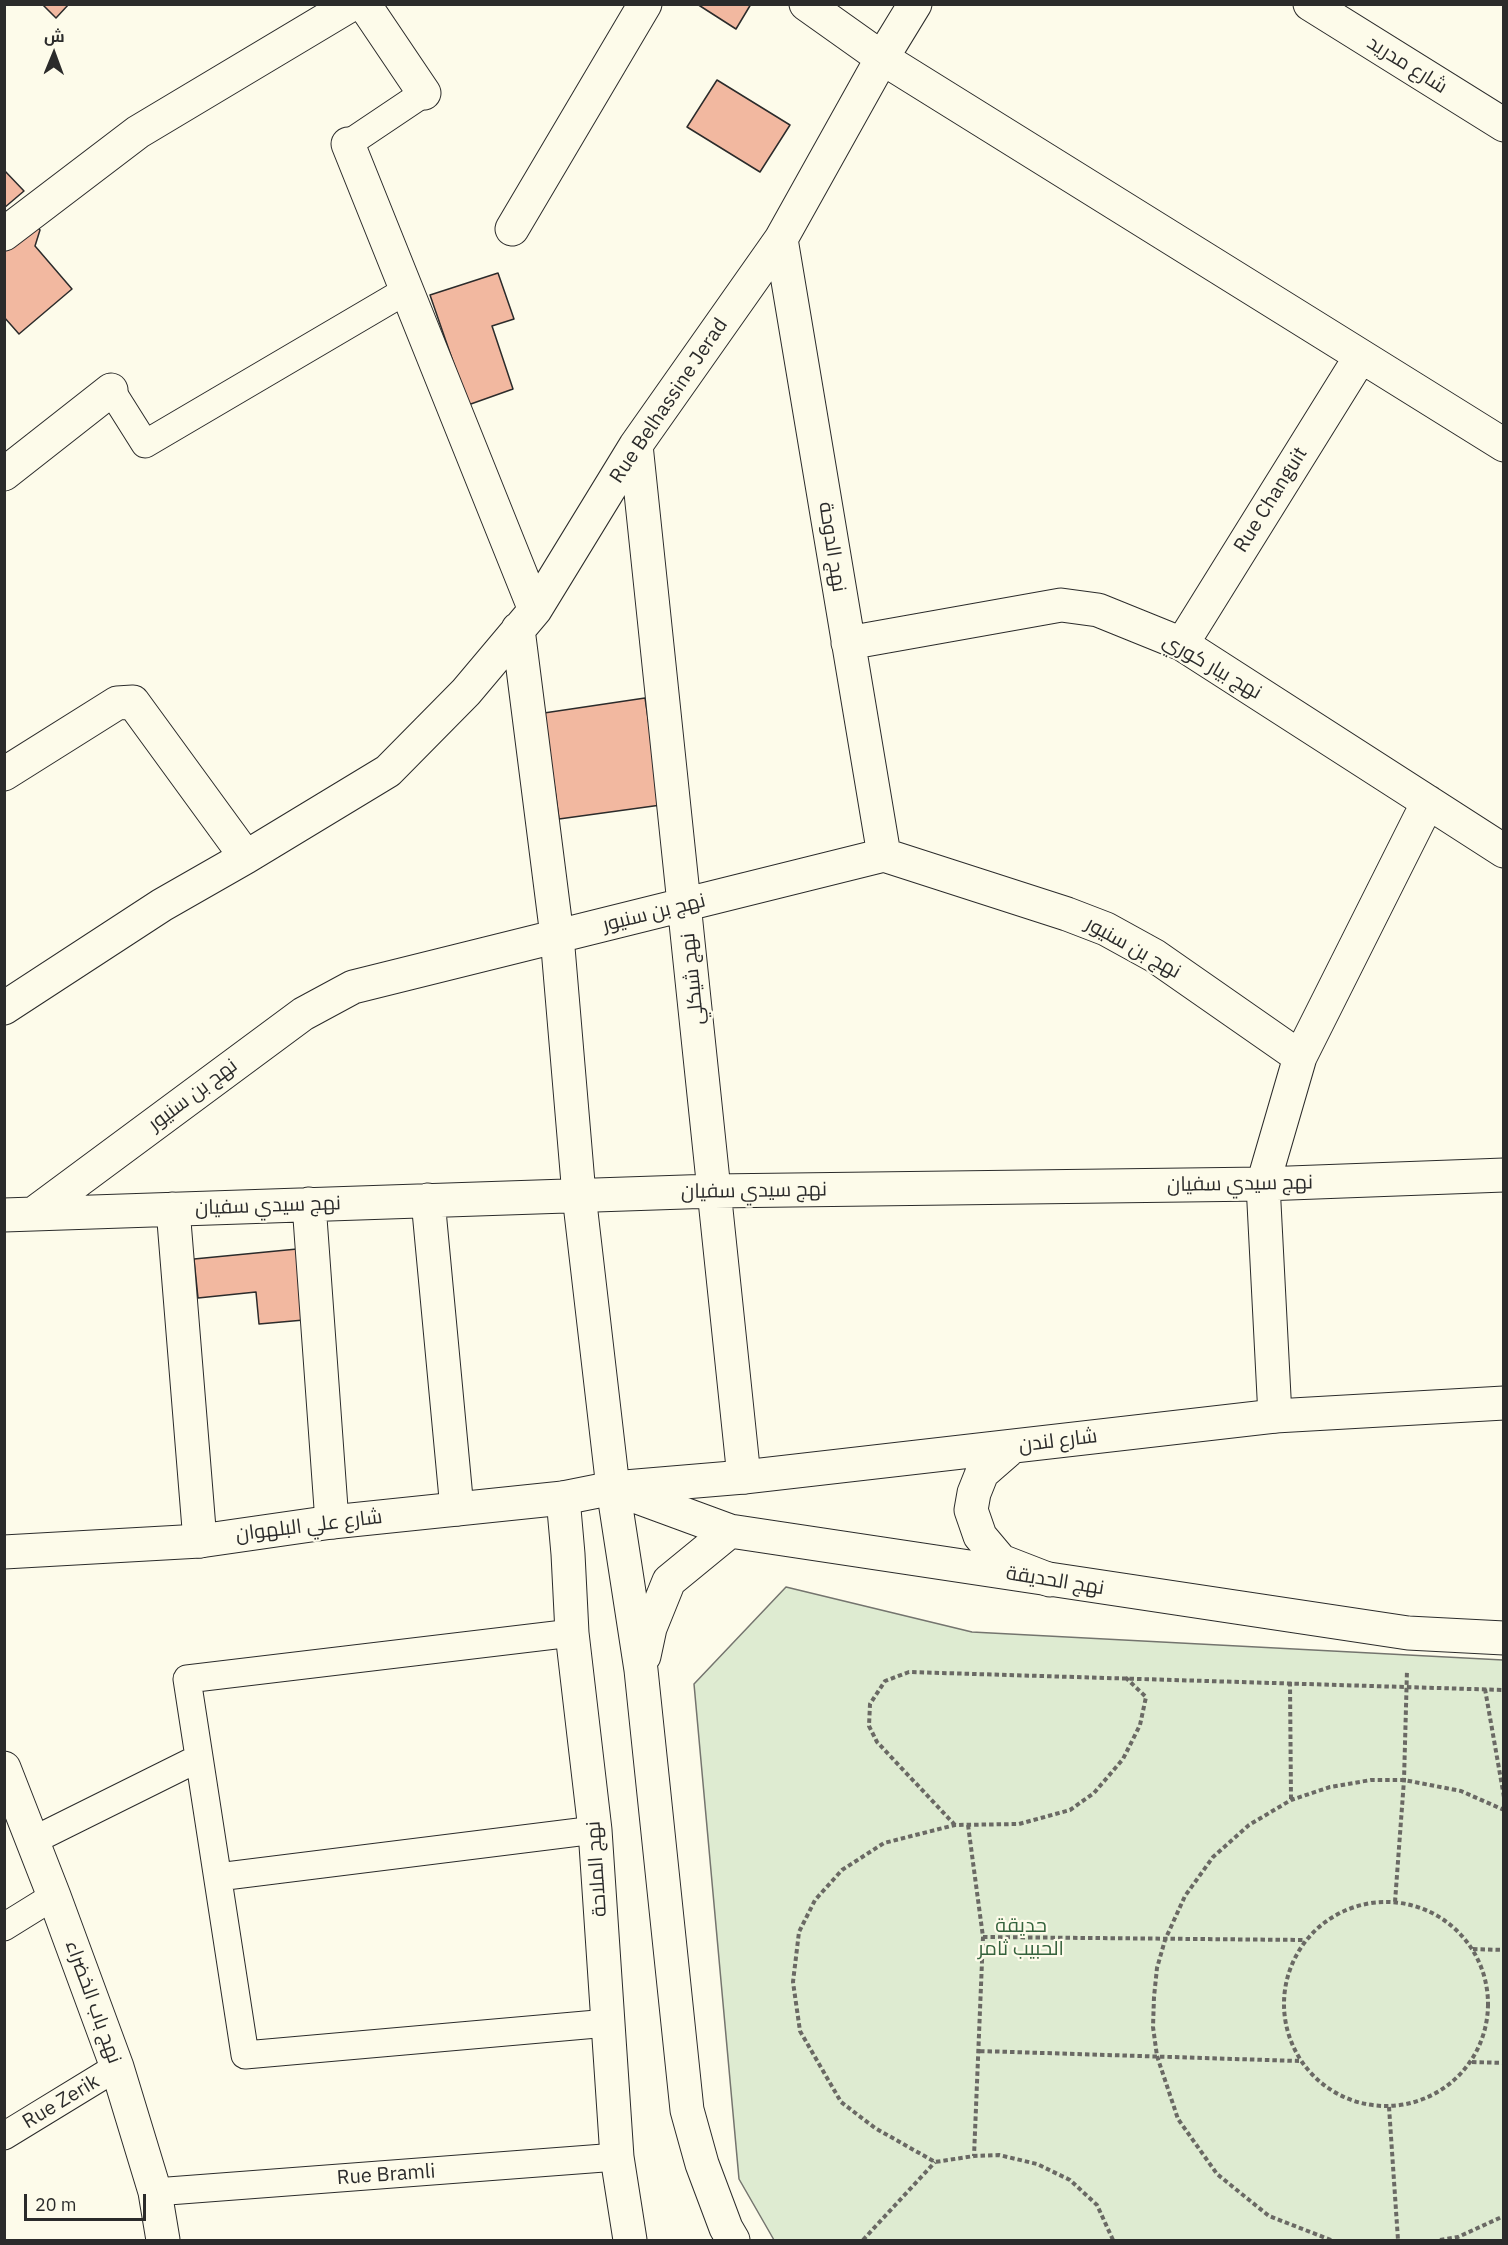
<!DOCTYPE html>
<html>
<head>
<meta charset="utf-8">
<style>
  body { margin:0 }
  #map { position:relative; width:1508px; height:2245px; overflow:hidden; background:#fdfbea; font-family:"IBM Plex Sans",Cairo,sans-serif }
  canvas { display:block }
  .frame { position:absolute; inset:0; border:6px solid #2b2b2b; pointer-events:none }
  .north { position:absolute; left:24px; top:24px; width:60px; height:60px; -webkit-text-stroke:4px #fdfbea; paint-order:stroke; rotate:1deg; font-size:16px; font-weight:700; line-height:24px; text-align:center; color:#2b2b2b }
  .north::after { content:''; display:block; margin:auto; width:21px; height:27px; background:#2b2b2b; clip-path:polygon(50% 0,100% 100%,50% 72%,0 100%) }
  .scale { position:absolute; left:24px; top:2194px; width:122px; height:27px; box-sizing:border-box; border:3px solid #2b2b2b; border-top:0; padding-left:8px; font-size:18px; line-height:21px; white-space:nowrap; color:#2b2b2b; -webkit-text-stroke:4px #fdfbea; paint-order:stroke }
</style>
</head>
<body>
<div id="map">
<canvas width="1508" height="2245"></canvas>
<div class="frame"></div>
<div class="north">ش</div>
<div class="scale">20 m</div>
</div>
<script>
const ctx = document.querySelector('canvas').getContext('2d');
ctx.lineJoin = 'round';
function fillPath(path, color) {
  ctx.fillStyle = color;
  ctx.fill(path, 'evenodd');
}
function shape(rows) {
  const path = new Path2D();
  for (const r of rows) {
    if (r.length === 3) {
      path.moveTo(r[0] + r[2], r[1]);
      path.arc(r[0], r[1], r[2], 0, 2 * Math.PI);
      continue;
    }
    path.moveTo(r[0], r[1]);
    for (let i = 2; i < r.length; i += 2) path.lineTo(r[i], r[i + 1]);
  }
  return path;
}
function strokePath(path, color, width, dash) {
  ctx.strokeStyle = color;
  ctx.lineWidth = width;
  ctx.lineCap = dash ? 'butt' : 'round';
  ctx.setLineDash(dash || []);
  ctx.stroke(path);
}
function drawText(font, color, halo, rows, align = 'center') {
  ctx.font = font + ' "IBM Plex Sans",Cairo,sans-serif';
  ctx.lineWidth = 4.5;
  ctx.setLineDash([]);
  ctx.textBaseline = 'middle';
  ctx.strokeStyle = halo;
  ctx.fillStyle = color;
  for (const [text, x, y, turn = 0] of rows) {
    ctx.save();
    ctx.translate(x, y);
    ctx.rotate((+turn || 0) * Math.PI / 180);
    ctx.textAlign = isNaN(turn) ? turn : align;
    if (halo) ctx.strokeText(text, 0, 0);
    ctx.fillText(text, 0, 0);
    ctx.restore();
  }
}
const green = shape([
  [786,1587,972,1632,1503,1660,1503,2240,774,2240,739,2179,694,1684,786,1587]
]);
fillPath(green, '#deebd1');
strokePath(green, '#74746e', 1.5);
const building = shape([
  [42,4,69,4,56,18,42,4],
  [697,4,751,4,736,29,697,4],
  [717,80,790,125,760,172,687,127,717,80],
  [4,170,24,191,4,208,4,170],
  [31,219,40,230,35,246,72,289,19,334,4,317,4,242,31,219],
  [498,273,514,319,492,326,513,389,468,405,430,295,498,273],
  [645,698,661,805,559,819,544,713,645,698],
  [297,1249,304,1320,259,1324,256,1292,198,1298,194,1259,297,1249]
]);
fillPath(building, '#f2b8a0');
strokePath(building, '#2b2b2b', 1.5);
const pedestrian = shape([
  [348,144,424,93],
  [111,390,145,444,407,290],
  [572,1633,187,1679,245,2055,608,2023],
  [32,1841,199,1758],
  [218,1877,595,1830],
  [4,1927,54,1896],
  [4,2136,117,2067],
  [155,2192,617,2157]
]);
const minor = shape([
  [364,4,424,93],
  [806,4,882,58,1504,445],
  [348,144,535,610],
  [512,229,645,4],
  [4,234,138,132,352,4],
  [781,239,884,855],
  [636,445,744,1477],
  [4,474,111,390],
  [518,629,557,936,579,1195,613,1488,641,1670,687,2110,702,2164,726,2228,733,2240],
  [848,643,1061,605,1098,610,1182,644,1504,851],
  [1182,644,1361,356],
  [4,774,117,703,133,702,246,857],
  [4,1008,162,905,246,857,388,771,466,692,535,610,636,445,781,239,882,58,915,4],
  [428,1200,457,1509],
  [309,1204,332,1522],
  [173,1209,200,1541],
  [33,1214,303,1014,353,987,884,855,1067,914,1106,929,1155,956,1300,1057],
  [4,1215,714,1191,1263,1184,1504,1175],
  [1275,1416,1263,1184,1300,1057,1428,802],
  [613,1488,730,1531,1408,1633,1504,1638],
  [563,1498,568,1554,572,1633,595,1830,617,2157,630,2240],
  [644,1656,650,1628,669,1581,730,1531],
  [4,1768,54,1896,117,2067,155,2192,163,2240]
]);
const tertiary = shape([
  [1310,4,1504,125]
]);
const secondary = shape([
  [1013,1446,982,1473,974,1493,971,1510,980,1536,1001,1561,1050,1580],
  [4,1552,200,1541,332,1522,563,1498,613,1488,744,1477,1275,1416,1504,1403]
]);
strokePath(pedestrian, '#2b2b2b', 29);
strokePath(minor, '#2b2b2b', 35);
strokePath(tertiary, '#2b2b2b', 35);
strokePath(secondary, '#2b2b2b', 35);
strokePath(shape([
  [1290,1682,1291,1800],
  [1485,1689,1504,1797],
  [955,1825,877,1742,869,1726,870,1704,885,1681,909,1672,1504,1690],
  [968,1825,983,1937,974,2156],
  [1386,2004,102],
  [1395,1902,1404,1780,1407,1670],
  [983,1937,1304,1940],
  [1473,1949,1504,1950],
  [980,2051,1299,2061],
  [1472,2062,1504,2063],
  [1389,2107,1398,2240],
  [863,2240,935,2162],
  [1113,2240,1097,2205,1070,2180,1037,2164,999,2155,974,2156,935,2162,875,2128,841,2102,800,2031,793,1982,799,1932,815,1900,842,1870,884,1843,955,1825,1019,1824,1070,1810,1094,1793,1123,1759,1140,1725,1146,1697,1125,1677],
  [1331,2240,1269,2216,1217,2174,1178,2119,1157,2056,1153,2027,1154,1997,1157,1968,1165,1940,1185,1896,1213,1857,1249,1825,1291,1800,1330,1787,1371,1780,1404,1780,1461,1791,1504,1810],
  [1440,2240,1458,2237,1504,2216]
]), '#6a6964', 4, [4.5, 3]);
strokePath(pedestrian, '#fdfbea', 27);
strokePath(minor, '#fdfbea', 33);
strokePath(tertiary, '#fdfbea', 33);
strokePath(secondary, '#fdfbea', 33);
drawText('20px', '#2b2b2b', '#fdfbea', [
  ["شارع مدريد",1407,65,32],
  ["Rue Belhassine Jerad",669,401,-56],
  ["Rue Changuit",1271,500,-58],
  ["نهج الدوحة",832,547,81],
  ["نهج بيار كوري",1212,667,30],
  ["نهج بن سنيور",654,913,-14],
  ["نهج بن سنيور",1133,948,29],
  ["نهج شيكلي",693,979,-96],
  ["نهج بن سنيور",193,1095,-37],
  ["نهج سيدي سفيان",1240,1184,-1],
  ["نهج سيدي سفيان",754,1191,-1],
  ["نهج سيدي سفيان",268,1206,-2],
  ["شارع لندن",1058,1441,-7],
  ["شارع علي البلهوان",309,1526,-7],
  ["نهج الحديقة",1055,1581,9],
  ["نهج الملاحة",597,1869,-94],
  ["نهج باب الخضراء",93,2002,70],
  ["Rue Zerik",61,2102,-31],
  ["Rue Bramli",386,2175,-4]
]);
drawText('20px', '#34623c', '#fdfbea', [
  ["حديقة",1021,1926],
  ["الحبيب ثامر",1021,1949]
]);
</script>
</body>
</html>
